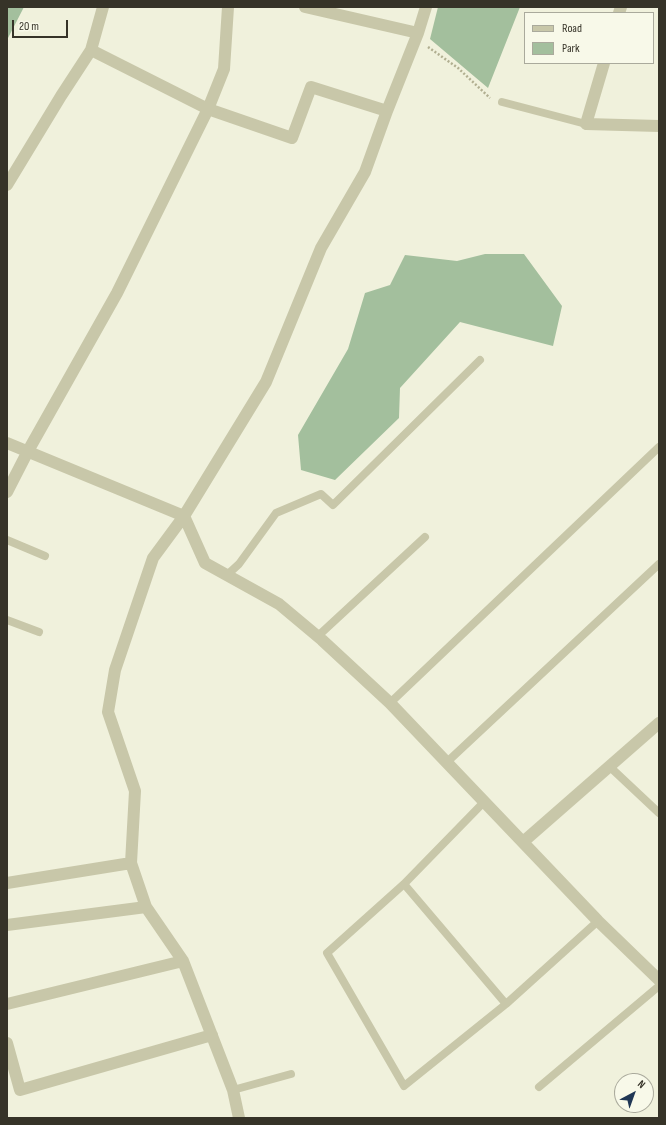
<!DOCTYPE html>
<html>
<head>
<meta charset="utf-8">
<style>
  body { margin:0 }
  #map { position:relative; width:666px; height:1125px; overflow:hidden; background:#f0f1dc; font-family:"Sofia Sans Condensed",sans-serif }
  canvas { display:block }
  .frame { position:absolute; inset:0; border:8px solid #363328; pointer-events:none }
  .legend { position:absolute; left:524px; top:12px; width:130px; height:52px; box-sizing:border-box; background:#f8f9e9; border:1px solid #aaaa9c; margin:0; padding:5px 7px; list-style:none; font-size:12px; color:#363328 }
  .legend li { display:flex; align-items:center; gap:8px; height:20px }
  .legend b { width:20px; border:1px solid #aaaa9c }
  .north { position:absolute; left:614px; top:1073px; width:40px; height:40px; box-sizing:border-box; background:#f8f9e9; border:1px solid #aaaa9c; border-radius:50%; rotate:41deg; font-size:11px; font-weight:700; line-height:16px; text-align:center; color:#363328 }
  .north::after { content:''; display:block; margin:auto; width:14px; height:18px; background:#203755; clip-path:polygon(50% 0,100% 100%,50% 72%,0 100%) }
  .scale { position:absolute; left:12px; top:20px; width:56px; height:18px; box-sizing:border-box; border:2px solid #363328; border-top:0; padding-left:5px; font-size:12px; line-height:14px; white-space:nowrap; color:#363328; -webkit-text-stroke:3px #f8f9e9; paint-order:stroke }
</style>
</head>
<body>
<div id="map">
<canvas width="666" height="1125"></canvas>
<div class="frame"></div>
<ul class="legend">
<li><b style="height:5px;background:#c8c7a9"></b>Road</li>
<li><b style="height:11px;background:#a3bf9d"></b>Park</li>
</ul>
<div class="north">N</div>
<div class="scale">20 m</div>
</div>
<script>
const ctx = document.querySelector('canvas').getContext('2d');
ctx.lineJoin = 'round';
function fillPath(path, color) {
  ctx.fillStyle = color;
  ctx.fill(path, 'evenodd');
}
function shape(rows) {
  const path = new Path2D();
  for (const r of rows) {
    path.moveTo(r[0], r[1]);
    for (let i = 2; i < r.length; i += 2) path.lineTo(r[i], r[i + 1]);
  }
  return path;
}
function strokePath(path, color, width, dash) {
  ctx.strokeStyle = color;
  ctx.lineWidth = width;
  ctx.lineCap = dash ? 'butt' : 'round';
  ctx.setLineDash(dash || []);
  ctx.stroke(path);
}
fillPath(shape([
  [7,7,24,7,7,40],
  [438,7,520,7,488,88,430,39],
  [485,254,524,254,562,306,553,346,460,322,400,388,399,418,335,480,301,470,298,435,348,349,365,293,390,285,405,255,457,261]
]), '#a3bf9d');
strokePath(shape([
  [428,47,458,68,490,98]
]), '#b1af91', 2.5, [2, 2]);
strokePath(shape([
  [502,102,586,124],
  [7,540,45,556],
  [227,575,239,564,276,513,321,494,333,505,480,360],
  [7,620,39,632],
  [318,636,425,537],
  [390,703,659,447],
  [446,763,659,564],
  [610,767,659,813],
  [484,802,404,884,327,953,404,1086,506,1004,598,921],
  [404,884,506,1004],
  [539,1087,659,986],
  [233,1090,291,1074]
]), '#c8c7a9', 8);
strokePath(shape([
  [305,7,418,33],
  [619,13,621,7],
  [91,50,208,109,292,138,311,87,387,111],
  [604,63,586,124,659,126],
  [7,185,61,96,91,50,103,7],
  [7,443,184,516,205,563,279,604,322,640,390,703,598,921,659,980],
  [7,492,28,451,117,293,208,109,224,69,228,7],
  [523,842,659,723],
  [7,883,131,863],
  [7,925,146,907],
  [7,1004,183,961],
  [7,1043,20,1090,212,1035],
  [239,1118,233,1090,183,961,146,907,131,863,135,791,108,712,115,670,153,558,184,516,266,382,321,248,365,172,387,111,418,33,426,7]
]), '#c8c7a9', 12);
</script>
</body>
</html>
